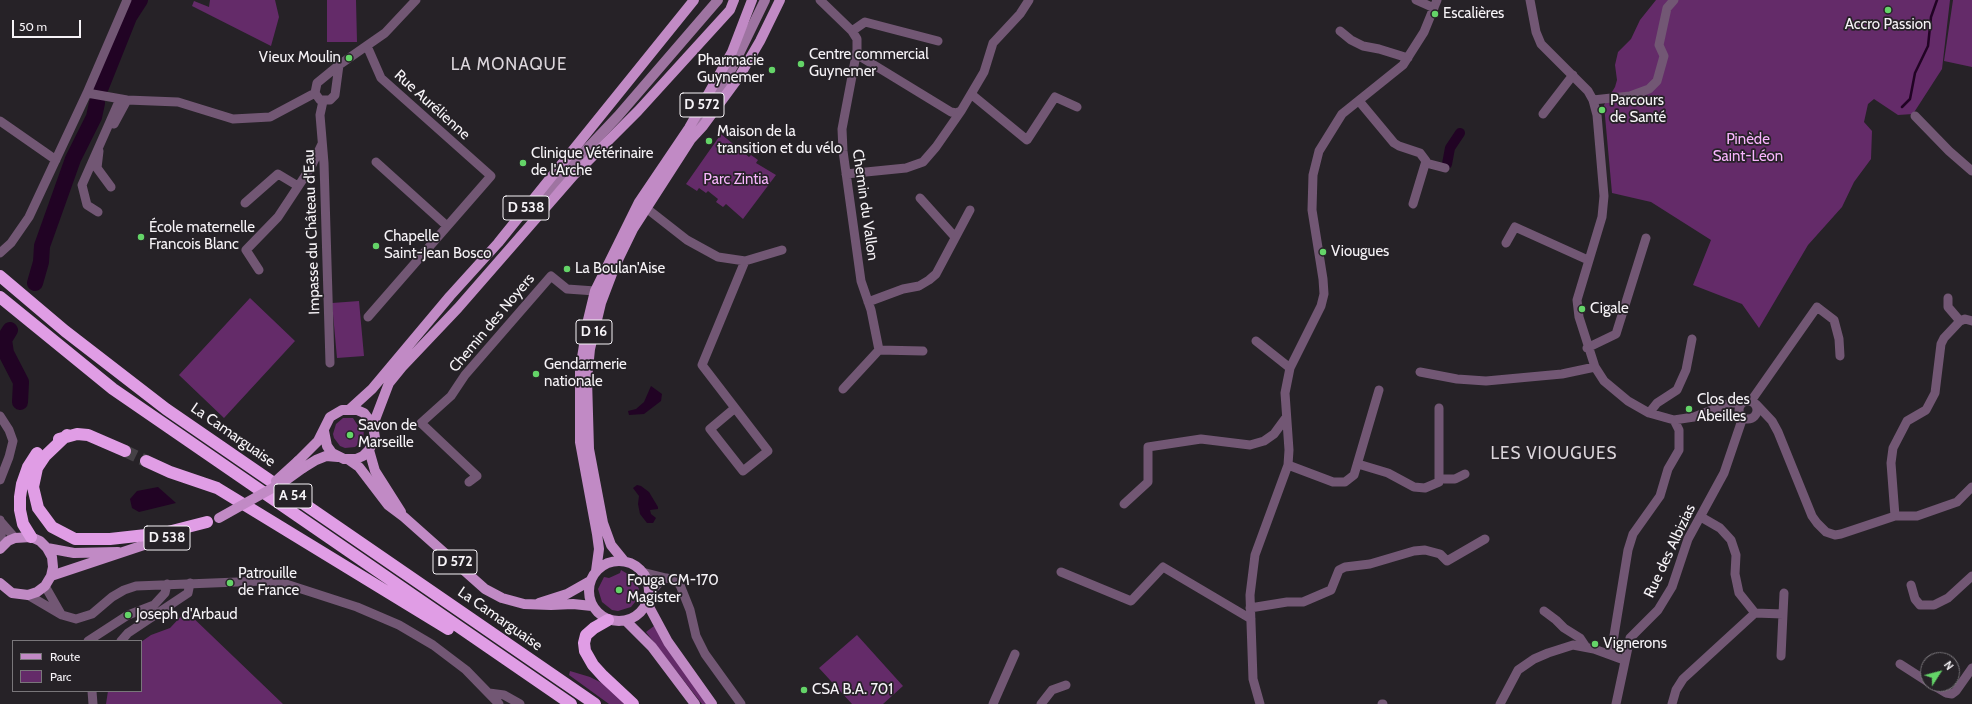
<!DOCTYPE html>
<html>
<head>
<meta charset="utf-8">
<style>
  body { margin:0 }
  #map { position:relative; width:1972px; height:704px; overflow:hidden; background:#262227; font-family:Cabin,sans-serif }
  canvas { display:block }
  .legend { position:absolute; left:12px; top:640px; width:130px; height:52px; box-sizing:border-box; background:#262227; border:1px solid #79767a; margin:0; padding:5px 7px; list-style:none; font-size:12px; color:#f6f3f7 }
  .legend li { display:flex; align-items:center; gap:8px; height:20px }
  .legend b { width:20px; border:1px solid #79767a }
  .north { position:absolute; left:1920px; top:652px; width:40px; height:40px; box-sizing:border-box; background:#262227; border:1px solid #79767a; border-radius:50%; rotate:54deg; font-size:11px; font-weight:700; line-height:16px; text-align:center; color:#f6f3f7 }
  .north::after { content:''; display:block; margin:auto; width:14px; height:18px; background:#64d468; clip-path:polygon(50% 0,100% 100%,50% 72%,0 100%) }
  .scale { position:absolute; left:12px; top:20px; width:69px; height:18px; box-sizing:border-box; border:2px solid #f6f3f7; border-top:0; padding-left:5px; font-size:12px; line-height:14px; white-space:nowrap; color:#f6f3f7; -webkit-text-stroke:3px #262227; paint-order:stroke }
</style>
</head>
<body>
<div id="map">
<canvas width="1972" height="704"></canvas>
<ul class="legend">
<li><b style="height:5px;background:#c18ac5"></b>Route</li>
<li><b style="height:11px;background:#642b69"></b>Parc</li>
</ul>
<div class="north">N</div>
<div class="scale">50 m</div>
</div>
<script>
const ctx = document.querySelector('canvas').getContext('2d');
ctx.lineJoin = 'round';
function fillPath(path, color) {
  ctx.fillStyle = color;
  ctx.fill(path, 'evenodd');
}
function shape(rows) {
  const path = new Path2D();
  for (const r of rows) {
    if (r.length === 3) {
      path.moveTo(r[0] + r[2], r[1]);
      path.arc(r[0], r[1], r[2], 0, 2 * Math.PI);
      continue;
    }
    path.moveTo(r[0], r[1]);
    for (let i = 2; i < r.length; i += 2) path.lineTo(r[i], r[i + 1]);
  }
  return path;
}
function strokePath(path, color, width, dash) {
  ctx.strokeStyle = color;
  ctx.lineWidth = width;
  ctx.lineCap = dash ? 'butt' : 'round';
  ctx.setLineDash(dash || []);
  ctx.stroke(path);
}
function drawText(font, color, halo, rows, align = 'center') {
  ctx.font = font + ' Cabin,sans-serif';
  ctx.lineWidth = 3.5;
  ctx.setLineDash([]);
  ctx.textBaseline = 'middle';
  ctx.strokeStyle = halo;
  ctx.fillStyle = color;
  for (const [text, x, y, turn = 0] of rows) {
    ctx.save();
    ctx.translate(x, y);
    ctx.rotate((+turn || 0) * Math.PI / 180);
    ctx.textAlign = isNaN(turn) ? turn : align;
    if (halo) ctx.strokeText(text, 0, 0);
    ctx.fillText(text, 0, 0);
    ctx.restore();
  }
}
fillPath(shape([
  [210,0,275,0,279,17,271,46,192,6,194,1,209,7],
  [327,0,356,0,357,42,327,42],
  [1656,0,1950,0,1942,69,1913,114,1898,115,1874,99,1868,104,1864,122,1872,131,1871,159,1854,182,1842,207,1808,245,1759,328,1742,304,1693,285,1711,240,1651,202,1612,193,1604,105,1615,87,1617,80,1615,65,1618,52,1631,39,1640,20],
  [1953,0,1972,0,1972,67,1944,61],
  [721,134,749,157,751,155,758,160,756,163,776,175,743,219,726,204,723,207,716,202,718,199,708,191,706,193,699,188,697,191,686,184],
  [250,298,295,341,224,418,179,375],
  [359,301,364,356,337,358,332,303],
  [343,418,353,418,360,429,364,429,363,440,355,447,345,448,340,446,334,438,333,434,336,424],
  [621,570,633,577,639,589,635,602,631,607,618,611,612,610,602,602,598,589,604,577,609,578,620,573],
  [186,611,283,704,106,704,108,691,141,691,141,642,151,635,170,628],
  [654,626,707,704,702,704,646,632],
  [857,635,903,686,883,704,852,704,819,668],
  [570,671,590,677,604,684,626,704,609,704,569,675]
]), '#642b69');
fillPath(shape([
  [651,386,662,394,661,401,644,414,629,415,628,411,636,409,644,402],
  [637,485,641,486,649,492,658,507,658,509,650,510,651,514,656,518,653,523,647,523,640,514,638,504,639,496,633,488],
  [158,487,176,503,139,512,132,508,130,499,137,491]
]), '#210324');
strokePath(shape([
  [1902,107,1910,99,1915,73,1928,46,1931,17,1937,0]
]), '#210324', 2.5);
strokePath(shape([
  [1447,164,1450,148,1460,133]
]), '#210324', 10);
strokePath(shape([
  [101,87,129,17,140,0],
  [35,283,41,262,42,246,73,159,94,117,97,103],
  [10,330,4,340,6,353,21,382,20,402]
]), '#210324', 16);
strokePath(shape([
  [125,451,146,461]
]), '#454146', 12, [12, 6]);
strokePath(shape([
  [820,0,852,31,857,39,857,50,842,129,843,151,861,281,871,310,879,350,843,389],
  [1416,0,1434,8],
  [1530,0,1536,32,1541,44,1588,91,1593,100,1597,115,1604,196,1602,217,1577,300,1579,317,1595,367,1604,381,1628,401,1649,413,1674,420,1694,417,1730,403,1742,403],
  [852,31,865,22,938,41],
  [1340,31,1351,40,1363,46,1379,49,1408,58],
  [367,46,381,78,491,176,368,317],
  [856,54,951,112,956,113,961,111,984,72,993,43,1020,14,1029,0],
  [339,65,335,95,330,100,320,100,315,93,317,83,339,65,385,33,416,0],
  [87,93,127,100,178,102,233,119,270,117,315,93],
  [971,94,1027,140,1055,97,1077,107],
  [1593,100,1630,96,1649,89,1657,81,1664,56,1659,45,1667,8,1674,0],
  [323,101,320,115,324,163,330,363],
  [1359,101,1394,143,1399,146,1420,153,1426,161,1413,204],
  [1543,114,1573,75],
  [1915,116,1949,151,1972,171],
  [0,121,56,160],
  [114,124,127,100],
  [99,151,97,168,111,187],
  [376,162,447,226],
  [1426,163,1445,168],
  [846,174,906,168,923,162,936,147,961,111],
  [920,198,955,237],
  [245,203,278,174,298,186],
  [641,204,687,240,718,257,745,261,782,250],
  [98,212,87,205,82,185,120,99],
  [1506,243,1515,227,1588,260],
  [0,253,11,243,29,217,87,93,127,0],
  [259,270,246,250,278,217,311,167,322,144],
  [1948,298,1948,307,1960,321],
  [868,302,903,289,919,286,929,280,936,274,970,210],
  [1256,341,1290,368],
  [1587,348,1616,334,1646,238],
  [879,350,923,351],
  [1420,372,1457,379,1486,381,1562,374,1595,367],
  [1748,410,9],
  [1751,401,1817,307,1834,320,1839,339,1840,356],
  [1756,404,1772,421,1778,432,1812,516,1817,523,1826,532,1835,535,1841,534,1895,516,1917,516,1957,502,1972,487],
  [735,408,710,429,743,471,768,451,702,365,745,261],
  [1649,413,1657,403,1677,390,1686,370,1692,339],
  [0,416,9,430,13,441,9,457,0,480],
  [1358,464,1388,473,1414,487,1425,488,1439,482,1439,408],
  [1288,465,1333,482,1345,482,1354,475,1379,390],
  [1439,479,1455,479,1465,474],
  [469,482,477,476,421,423,451,396,465,375,551,276,567,289,595,291],
  [1124,504,1148,482,1148,447,1201,439,1250,445,1264,441,1274,434,1285,419],
  [1895,516,1891,463,1893,448,1907,421,1926,410,1935,393,1941,344,1944,338,1960,321,1965,319,1972,321],
  [1701,517,1720,528,1731,540,1736,555,1735,574,1739,593,1755,613],
  [0,520,2,546],
  [1,522,15,538],
  [642,572,674,580,680,585,690,610,696,636,705,654,741,704],
  [1061,572,1131,601,1163,567,1251,619],
  [1911,585,1915,599,1920,605,1934,605,1948,598,1972,576],
  [45,586,61,614],
  [649,594,661,581,667,578],
  [28,595,62,615,76,619,92,614,112,597,124,590,136,586,263,581,286,584,357,607,399,625,433,645,466,670,499,704],
  [1250,608,1287,602,1303,602,1331,590,1339,570,1345,567,1370,564,1414,551,1425,550,1440,554,1447,561,1485,539],
  [1544,611,1556,620,1564,628,1580,638,1586,647],
  [1783,614,1784,593],
  [88,641,128,615,154,605,165,593,167,584],
  [121,641,128,633,188,593,190,583],
  [1611,654,1628,550,1633,534,1660,496,1668,469,1679,450,1679,430,1674,420],
  [1900,664,1928,682],
  [1931,684,1946,693,1952,694,1956,691,1972,668],
  [92,691,93,704],
  [489,693,504,695,520,704],
  [993,704,1015,654],
  [1041,704,1052,690,1066,685],
  [1260,704,1253,679,1250,595,1255,555,1288,465,1289,450,1285,393,1290,368,1321,306,1324,294,1323,279,1312,210,1313,175,1319,151,1342,114,1403,65,1424,32,1437,0],
  [1382,704,1383,704],
  [1500,704,1518,670,1534,659,1548,653,1573,645,1594,649,1624,660],
  [1616,704,1630,638,1658,610,1672,587,1688,539,1724,473,1743,417],
  [1672,704,1676,690,1683,679,1755,613,1783,614,1781,656]
]), '#725774', 9);
strokePath(shape([
  [696,130,733,66,765,0],
  [534,205,618,116,718,0]
]), '#9e74a1', 10);
strokePath(shape([
  [350,409,372,389,450,296,498,243,694,0],
  [373,425,389,383,402,367,458,308,574,175,638,111,730,10,734,0],
  [369,450,375,471,401,512],
  [349,460,359,467,388,505,404,517,485,589,502,598,524,604,551,605,573,604,592,606],
  [298,461,318,441,330,417,342,410,357,410,364,413,373,425,375,438,369,450,363,456,356,459,344,459,332,453,327,446,324,431],
  [303,468,316,460,326,456,338,457],
  [47,548,74,553,118,552],
  [0,549,8,541,15,538,31,537,40,541,47,548,52,557,53,567,51,576,45,586,37,592,28,595,12,593,0,583],
  [619,591,30],
  [624,561,611,545,603,523,589,449,587,379,590,349,601,303,615,266,633,229,691,139,703,126,739,77,760,41,780,0],
  [596,571,599,549,597,534,580,442,580,370,588,320,595,291,639,202,689,128,732,52,752,0],
  [51,576,180,533],
  [539,603,567,594,590,581],
  [647,603,668,642,712,704],
  [626,621,652,647,695,704]
]), '#c18ac5', 10);
strokePath(shape([
  [0,276,65,331,166,409,595,704],
  [0,297,113,389,571,704],
  [67,435,45,456,37,468,33,487,38,508,52,527,75,539,110,539,164,533,207,522],
  [59,439,77,434,88,435,125,451],
  [146,461,170,472,217,488,448,629],
  [31,537,23,524,20,510,20,497,22,484,28,467,37,453],
  [608,620,594,628,586,635,584,643,585,651,593,665,603,676,633,704]
]), '#e09de5', 12);
strokePath(shape([
  [276,481,298,461],
  [219,518,285,481,303,468]
]), '#c18ac5', 10);
for (const [x, y, r, color] of [
  [1888,10,4,"#64d468"],
  [1435,14,4,"#64d468"],
  [349,58,4,"#64d468"],
  [801,64,4,"#64d468"],
  [772,70,4,"#64d468"],
  [1602,110,4,"#64d468"],
  [709,141,4,"#64d468"],
  [523,163,4,"#64d468"],
  [141,237,4,"#64d468"],
  [376,246,4,"#64d468"],
  [1323,252,4,"#64d468"],
  [567,269,4,"#64d468"],
  [1582,309,4,"#64d468"],
  [536,374,4,"#64d468"],
  [1689,409,4,"#64d468"],
  [350,435,4,"#64d468"],
  [230,583,4,"#64d468"],
  [619,590,4,"#64d468"],
  [128,615,4,"#64d468"],
  [1595,644,4,"#64d468"],
  [804,690,4,"#64d468"]
]) {
  const dot = new Path2D();
  dot.arc(x, y, r, 0, 2 * Math.PI);
  ctx.fillStyle = color;
  ctx.fill(dot);
  strokePath(dot, '#262227', 1.5);
}
for (const [x, y, w] of [
  [702,105,44],
  [526,208,46],
  [594,332,36],
  [293,496,38],
  [167,538,46],
  [455,562,44]
]) {
  const box = new Path2D();
  box.roundRect(x - w / 2, y - 12, w, 24, 3);
  ctx.fillStyle = '#262227';
  ctx.fill(box);
  strokePath(box, '#f6f3f7', 1);
}
drawText('bold 14px', '#f6f3f7', null, [
  ["D 572",702,105],
  ["D 538",526,208],
  ["D 16",594,332],
  ["A 54",293,496],
  ["D 538",167,538],
  ["D 572",455,562]
]);
drawText('15px', '#f6f3f7', '#262227', [
  ["Escalières",1443,14],
  ["Accro Passion",1888,25,"center"],
  ["Centre commercial",809,55],
  ["Guynemer",809,72],
  ["Vieux Moulin",341,58,"right"],
  ["Pharmacie",764,61,"right"],
  ["Guynemer",764,78,"right"],
  ["Parcours",1610,101],
  ["de Santé",1610,118],
  ["Maison de la",717,132],
  ["transition et du vélo",717,149],
  ["Clinique Vétérinaire",531,154],
  ["de l'Arche",531,171],
  ["École maternelle",149,228],
  ["Francois Blanc",149,245],
  ["Chapelle",384,237],
  ["Saint-Jean Bosco",384,254],
  ["Viougues",1331,252],
  ["La Boulan'Aise",575,269],
  ["Cigale",1590,309],
  ["Gendarmerie",544,365],
  ["nationale",544,382],
  ["Clos des",1697,400],
  ["Abeilles",1697,417],
  ["Savon de",358,426],
  ["Marseille",358,443],
  ["Patrouille",238,574],
  ["de France",238,591],
  ["Fouga CM-170",627,581],
  ["Magister",627,598],
  ["Joseph d'Arbaud",136,615],
  ["Vignerons",1603,644],
  ["CSA B.A. 701",812,690]
], 'left');
drawText('15px', '#f6f3f7', '#262227', [
  ["Rue Aurélienne",432,105,42],
  ["Chemin du Vallon",865,205,82],
  ["Impasse du Château d'Eau",312,232,-92],
  ["Chemin des Noyers",492,323,-50],
  ["La Camarguaise",233,435,35],
  ["Rue des Albizias",1670,551,-65],
  ["La Camarguaise",500,619,35]
]);
drawText('15px', '#f8b5fd', '#262227', [
  ["Pinède",1748,140],
  ["Saint-Léon",1748,157],
  ["Parc Zintia",736,180]
]);
ctx.letterSpacing = '1px';
drawText('17px', '#dbd5db', '#262227', [
  ["LA MONAQUE",509,65],
  ["LES VIOUGUES",1554,454]
]);
ctx.letterSpacing = '0px';
</script>
</body>
</html>
